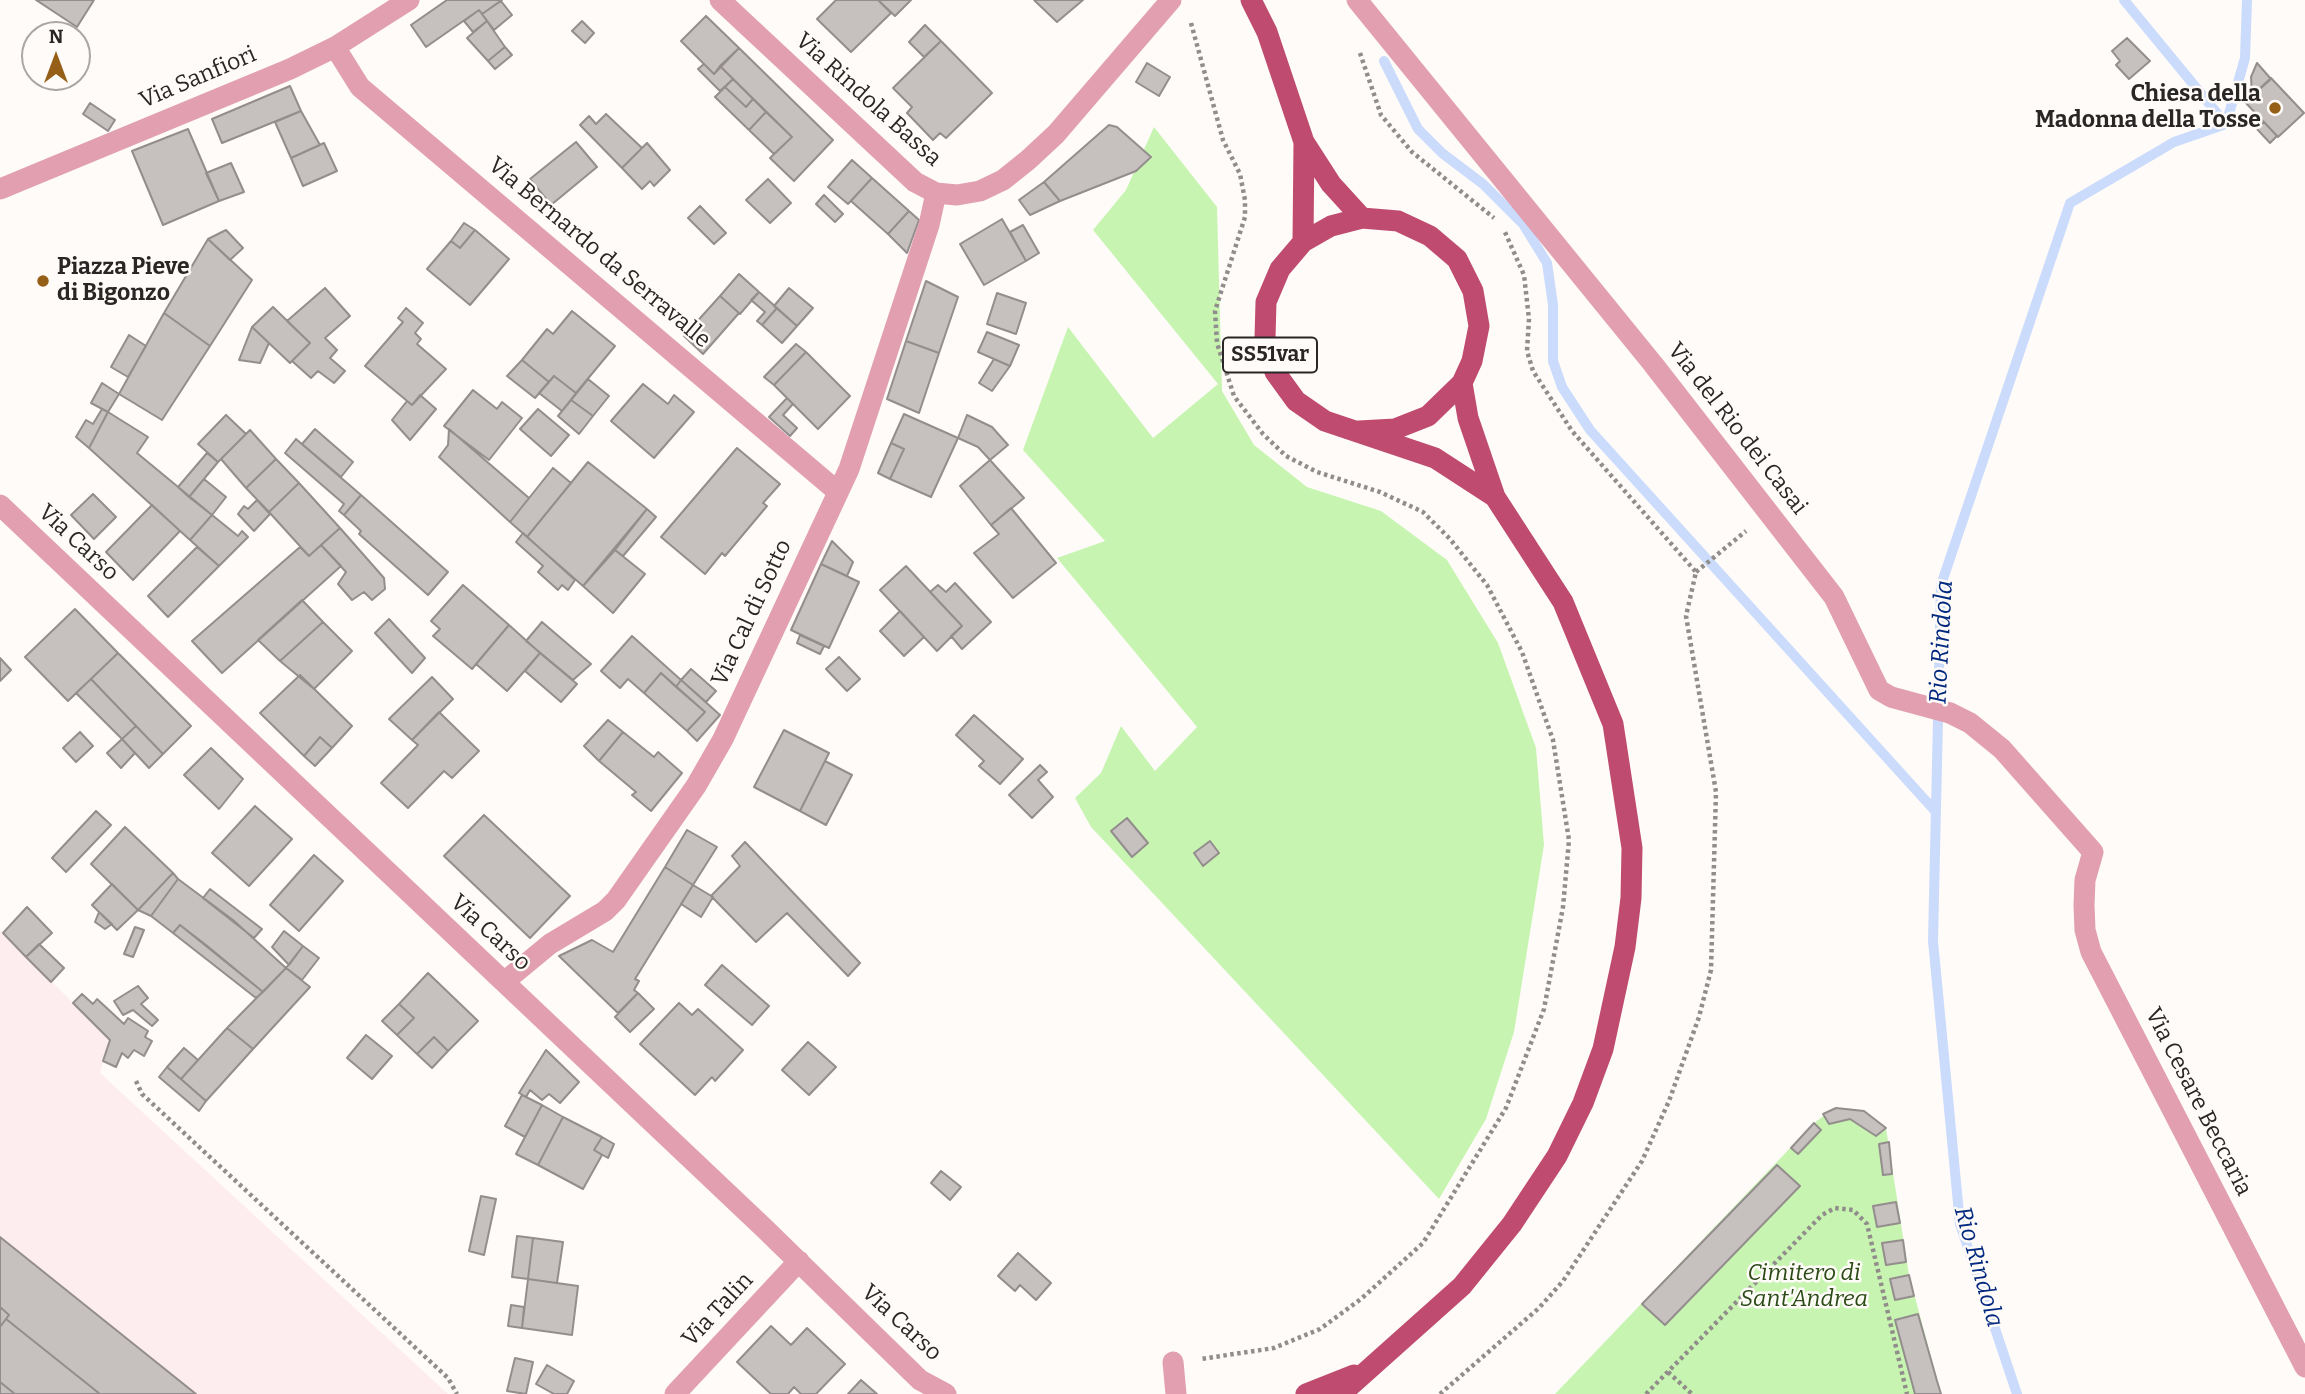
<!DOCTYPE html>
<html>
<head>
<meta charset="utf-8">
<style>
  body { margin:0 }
  #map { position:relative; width:2305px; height:1394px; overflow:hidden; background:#fffbf9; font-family:Bitter,serif }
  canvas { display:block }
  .north { position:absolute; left:21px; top:21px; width:70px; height:70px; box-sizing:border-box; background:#fffbf9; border:2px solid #a9a6a5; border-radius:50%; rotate:0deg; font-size:19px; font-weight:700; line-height:28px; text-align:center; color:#292726 }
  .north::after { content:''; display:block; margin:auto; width:24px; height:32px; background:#955f17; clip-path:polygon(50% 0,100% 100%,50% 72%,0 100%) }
</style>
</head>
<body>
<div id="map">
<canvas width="2305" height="1394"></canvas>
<div class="north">N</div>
</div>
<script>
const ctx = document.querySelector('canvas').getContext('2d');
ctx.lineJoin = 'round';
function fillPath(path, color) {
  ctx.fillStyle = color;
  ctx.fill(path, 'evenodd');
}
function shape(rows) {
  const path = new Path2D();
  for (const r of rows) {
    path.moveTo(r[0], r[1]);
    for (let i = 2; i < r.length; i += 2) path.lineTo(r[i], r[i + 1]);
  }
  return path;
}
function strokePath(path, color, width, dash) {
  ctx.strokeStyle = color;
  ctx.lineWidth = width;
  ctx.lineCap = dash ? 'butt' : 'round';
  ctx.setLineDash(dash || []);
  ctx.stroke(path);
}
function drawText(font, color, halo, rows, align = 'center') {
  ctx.font = font + ' Bitter,serif';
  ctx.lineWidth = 5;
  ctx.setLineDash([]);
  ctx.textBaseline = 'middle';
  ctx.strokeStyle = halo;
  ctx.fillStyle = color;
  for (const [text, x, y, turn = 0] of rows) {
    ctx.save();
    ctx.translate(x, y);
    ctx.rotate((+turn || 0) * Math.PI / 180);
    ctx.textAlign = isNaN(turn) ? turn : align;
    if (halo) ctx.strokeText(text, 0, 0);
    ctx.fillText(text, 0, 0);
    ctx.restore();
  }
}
fillPath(shape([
  [0,930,110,1040,100,1073,448,1394,0,1394]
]), '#feedee');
fillPath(shape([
  [1154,127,1217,207,1222,391,1254,445,1307,487,1381,511,1447,560,1498,643,1536,748,1544,845,1514,1032,1486,1119,1439,1199,1091,827,1075,798,1101,773,1121,726,1155,771,1197,727,1057,558,1105,541,1023,450,1068,327,1153,438,1218,384,1093,230,1126,190],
  [1846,1108,1864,1111,1886,1128,1909,1275,1941,1394,1555,1394,1814,1123,1830,1111]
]), '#c8f4b1');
strokePath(shape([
  [2124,0,2226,124],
  [1384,61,1418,129,1442,153,1483,184,1523,224,1547,263,1553,305,1553,361,1562,387,1590,430,1936,812],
  [2017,1394,1960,1224,1933,941,1941,585,2070,203,2174,142,2226,124,2245,58,2247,0]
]), '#cadbfb', 10);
const building = shape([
  [36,0,94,0,77,27,36,0],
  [447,0,502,0,482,14,479,10,426,47,411,25,447,0],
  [836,0,878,0,891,13,851,52,817,19,836,0],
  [878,0,911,0,895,16,878,0],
  [1034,0,1083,0,1057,22,1034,0],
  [501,1,512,15,494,30,482,14,501,1],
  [479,10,487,21,473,32,464,21,479,10],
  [706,16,739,48,714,74,681,41,706,16],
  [487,21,505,47,488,61,467,38,487,21],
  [582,21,594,33,585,43,572,31,582,21],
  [925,25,941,41,924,57,909,42,925,25],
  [2127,38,2150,61,2129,79,2116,65,2120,61,2112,51,2127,38],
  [941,41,992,93,946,138,940,133,933,140,907,113,912,107,893,88,941,41],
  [505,47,512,55,495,69,488,61,505,47],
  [739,48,833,140,794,181,770,158,792,137,720,66,739,48],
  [1147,63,1170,77,1159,96,1136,82,1147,63],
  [2257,63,2271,79,2252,96,2251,77,2257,63],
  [704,64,714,74,720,66,733,79,720,91,698,69,704,64],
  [2271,78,2304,113,2278,137,2245,102,2271,78],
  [733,79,753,99,746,107,725,87,733,79],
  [290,86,301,111,222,143,212,119,290,86],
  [725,87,746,107,753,99,766,112,749,130,715,97,725,87],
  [90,103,115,120,108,131,83,114,90,103],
  [301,111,320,145,291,158,275,122,301,111],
  [766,112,792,137,774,154,749,130,766,112],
  [606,114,642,148,622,168,580,125,589,116,596,124,606,114],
  [2264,122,2277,136,2270,143,2257,129,2264,122],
  [1109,125,1117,127,1151,157,1136,171,1060,201,1044,182,1109,125],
  [188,129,219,201,163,225,132,151,188,129],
  [576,142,597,167,551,205,530,179,576,142],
  [324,143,337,171,303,186,291,158,324,143],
  [647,143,670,170,654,186,650,181,642,189,622,168,647,143],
  [852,160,872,178,848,204,828,187,852,160],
  [231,163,244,192,219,201,206,173,231,163],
  [872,178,909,211,888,234,851,201,872,178],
  [768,179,791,203,770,223,746,200,768,179],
  [1044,182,1060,201,1030,215,1019,200,1044,182],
  [824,195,843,214,835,222,816,204,824,195],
  [700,206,726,233,714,244,688,218,700,206],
  [909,211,919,220,907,253,888,234,909,211],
  [1002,219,1026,261,984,285,960,244,1002,219],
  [464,223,475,230,460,248,451,241,464,223],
  [1023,225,1039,253,1026,261,1010,232,1023,225],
  [226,230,243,248,230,260,208,239,226,230],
  [475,230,509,259,470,305,427,269,451,241,460,248,475,230],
  [208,239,252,280,210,346,164,313,208,239],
  [739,274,759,292,740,314,720,296,739,274],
  [926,281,958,297,939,353,906,341,926,281],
  [325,288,350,316,325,338,337,350,330,358,345,371,334,383,318,371,311,378,292,361,310,343,287,321,325,288],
  [789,288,813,308,797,326,774,306,789,288],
  [759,292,777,308,762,325,757,321,765,312,751,300,759,292],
  [997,293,1026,303,1016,334,987,324,997,293],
  [720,296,739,313,703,354,684,336,720,296],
  [273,307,310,343,290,363,252,327,273,307],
  [406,308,423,323,415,333,421,339,417,344,446,369,412,405,365,366,403,322,398,318,406,308],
  [777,308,797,326,782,343,762,325,777,308],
  [572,311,615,346,576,393,554,376,549,382,522,360,547,329,553,334,572,311],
  [164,313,210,346,162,420,119,394,164,313],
  [252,327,269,343,260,363,239,360,252,327],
  [987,332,1019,345,1010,366,978,352,987,332],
  [129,335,146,346,128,377,111,367,129,335],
  [906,341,939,353,919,413,887,399,906,341],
  [796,344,806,352,774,385,764,377,796,344],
  [806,352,850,396,818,429,774,385,806,352],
  [994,359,1010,366,992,391,979,383,994,359],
  [522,360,549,382,535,398,507,376,522,360],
  [554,376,576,393,562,411,539,393,554,376],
  [588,379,609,396,593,416,571,400,588,379],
  [102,383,119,394,108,412,91,403,102,383],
  [643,384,668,404,674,395,694,412,654,458,611,421,643,384],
  [473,390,497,409,502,402,522,418,489,460,444,426,473,390],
  [420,395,436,409,410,440,392,420,407,401,412,405,420,395],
  [787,398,793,404,783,415,797,428,790,436,769,417,787,398],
  [571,400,593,416,579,434,558,416,571,400],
  [102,409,108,412,89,448,76,437,86,420,93,424,102,409],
  [538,409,569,435,551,456,520,429,538,409],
  [108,412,148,437,137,453,212,515,190,540,89,448,108,412],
  [904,414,958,438,931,497,890,479,904,449,891,443,904,414],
  [226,415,246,434,218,462,198,444,226,415],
  [967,415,992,427,1008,445,990,460,978,447,958,438,967,415],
  [315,429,353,462,341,477,302,444,315,429],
  [449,429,529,498,510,522,439,457,448,445,449,429],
  [250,430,276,459,246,488,221,459,250,430],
  [296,439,361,495,344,515,339,511,344,504,285,453,296,439],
  [891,443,904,449,890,479,878,473,891,443],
  [737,448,780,484,763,503,767,506,725,556,722,553,705,574,661,537,737,448],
  [207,453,218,462,189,497,178,487,207,453],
  [276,459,299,483,269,512,246,488,276,459],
  [990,460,1024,498,991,525,960,486,990,460],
  [588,462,647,509,583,586,527,537,588,462],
  [553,468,571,483,527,537,510,522,553,468],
  [204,479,226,497,212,515,189,497,204,479],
  [299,483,340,528,309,556,269,512,299,483],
  [93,494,116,517,94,539,71,515,93,494],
  [361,495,448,572,428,595,359,534,361,531,344,515,361,495],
  [257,500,270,514,254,531,238,514,244,506,248,509,257,500],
  [152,505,180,531,133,580,106,552,152,505],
  [1011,508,1056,563,1013,598,974,553,999,534,991,525,1011,508],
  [647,509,656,517,623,556,615,550,647,509],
  [212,515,238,536,242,531,248,537,219,566,190,540,212,515],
  [340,528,384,578,385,589,372,600,364,592,352,600,338,584,346,572,321,545,340,528],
  [523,533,575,580,568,590,562,585,558,590,538,572,543,566,516,542,523,533],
  [832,541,853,562,847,576,821,564,832,541],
  [321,545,341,566,222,673,192,641,300,547,309,556,321,545],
  [197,547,219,566,168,617,148,596,197,547],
  [615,550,645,574,613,613,583,586,615,550],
  [821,564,859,582,829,648,791,630,821,564],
  [906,566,962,626,937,651,880,590,906,566],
  [955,583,991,622,962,649,951,636,962,626,930,592,938,585,946,592,955,583],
  [463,585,509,625,472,669,433,636,440,629,431,621,463,585],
  [302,600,323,622,280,661,258,640,302,600],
  [75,609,118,653,68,701,25,657,75,609],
  [900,611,924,637,904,656,880,631,900,611],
  [389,619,425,658,412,673,375,633,389,619],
  [323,622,352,651,314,689,280,661,323,622],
  [542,622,591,664,573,680,526,641,542,622],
  [509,625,540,653,507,691,476,664,509,625],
  [800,635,824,646,820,654,797,643,800,635],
  [632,636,681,680,676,687,661,673,644,693,628,679,620,688,601,671,632,636],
  [118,653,191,726,163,754,91,679,118,653],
  [540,653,577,684,561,702,525,671,540,653],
  [839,657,860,679,847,691,826,669,839,657],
  [0,658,11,670,0,681,0,658],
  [691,669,716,691,706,702,681,680,691,669],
  [661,673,705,712,687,731,644,693,661,673],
  [300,675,352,726,332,748,320,737,304,756,260,713,300,675],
  [432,677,453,699,412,740,389,719,432,677],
  [91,679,136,726,122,739,76,693,91,679],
  [681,680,720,715,697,741,687,731,705,712,676,687,681,680],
  [439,712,479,751,452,778,444,771,408,808,381,783,418,745,412,740,439,712],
  [974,715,1023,759,1000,784,979,766,984,761,956,735,974,715],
  [608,720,623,732,599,761,584,746,608,720],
  [136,726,163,754,149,768,122,739,136,726],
  [784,730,829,753,800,811,754,787,784,730],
  [80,732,93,746,76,762,63,748,80,732],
  [623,732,654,757,658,752,682,773,651,811,632,795,636,792,599,761,623,732],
  [320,737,332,748,315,766,304,756,320,737],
  [122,739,135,753,121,768,107,753,122,739],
  [211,748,243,779,219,809,184,775,211,748],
  [825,761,852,775,826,825,800,811,825,761],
  [1040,765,1047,772,1038,780,1053,797,1032,818,1009,795,1040,765],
  [255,806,292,839,249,886,212,853,255,806],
  [96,811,111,825,66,872,52,858,96,811],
  [484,815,570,896,530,938,444,856,484,815],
  [1127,818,1148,843,1132,857,1111,831,1127,818],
  [125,827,173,873,138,910,91,864,125,827],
  [687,830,717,847,693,885,665,867,687,830],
  [1210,841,1219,853,1203,866,1194,853,1210,841],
  [745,842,860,963,848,976,787,913,756,942,711,896,740,866,732,856,745,842],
  [314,855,343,881,299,931,270,905,314,855],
  [665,867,693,885,635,979,639,981,634,990,638,993,618,1013,559,956,592,940,613,952,665,867],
  [173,873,178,879,151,916,138,910,173,873],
  [178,879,233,920,286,968,263,992,180,925,173,933,151,916,178,879],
  [112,884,138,910,117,930,92,905,112,884],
  [693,885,713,897,701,917,681,904,693,885],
  [210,889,262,929,254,938,203,898,210,889],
  [27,907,52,933,26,957,3,933,27,907],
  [99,912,112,924,105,929,95,922,99,912],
  [180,925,206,945,263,992,256,998,173,933,180,925],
  [135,927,144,930,133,957,124,954,135,927],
  [284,931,303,946,289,965,272,947,284,931],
  [39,944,64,968,51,982,26,957,39,944],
  [303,946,319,958,302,980,286,968,303,946],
  [722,965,769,1006,752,1025,705,985,722,965],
  [286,968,310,987,253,1049,227,1028,286,968],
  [428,973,478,1021,448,1051,434,1037,417,1054,397,1035,414,1018,399,1004,428,973],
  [138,986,148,998,141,1004,158,1020,152,1026,133,1010,123,1015,114,1001,138,986],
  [638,993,654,1009,630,1032,615,1017,638,993],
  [82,994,93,1004,97,999,124,1024,128,1018,148,1031,145,1037,152,1041,144,1056,134,1050,128,1058,122,1053,116,1067,103,1061,110,1040,73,1003,82,994],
  [679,1003,692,1015,698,1009,743,1050,715,1081,712,1077,695,1095,640,1044,679,1003],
  [399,1004,414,1018,397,1035,382,1021,399,1004],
  [227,1028,253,1049,206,1101,181,1079,227,1028],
  [366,1035,392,1056,372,1079,347,1058,366,1035],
  [434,1037,448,1051,432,1068,417,1054,434,1037],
  [808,1042,836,1067,809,1095,782,1070,808,1042],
  [184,1048,198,1060,181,1079,167,1067,184,1048],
  [546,1050,579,1082,560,1103,549,1094,542,1100,530,1090,526,1097,519,1093,546,1050],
  [167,1067,206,1101,199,1111,159,1077,167,1067],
  [522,1095,542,1105,525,1137,505,1126,522,1095],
  [542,1105,563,1117,538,1165,516,1154,542,1105],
  [1836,1108,1864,1111,1886,1128,1876,1136,1850,1119,1829,1124,1823,1114,1836,1108],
  [563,1117,602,1137,594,1150,602,1155,583,1189,538,1165,563,1117],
  [1814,1123,1821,1130,1798,1154,1791,1148,1814,1123],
  [602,1137,614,1144,608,1158,594,1150,602,1137],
  [1889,1142,1892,1174,1883,1175,1879,1144,1889,1142],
  [1777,1165,1800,1186,1665,1325,1642,1304,1777,1165],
  [941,1171,961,1187,950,1200,931,1183,941,1171],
  [481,1196,496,1199,484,1255,469,1251,481,1196],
  [1896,1202,1900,1223,1877,1227,1873,1206,1896,1202],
  [517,1236,533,1238,528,1279,512,1277,517,1236],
  [0,1237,196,1394,100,1394,6,1319,9,1315,0,1307,0,1237],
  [533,1238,563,1242,557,1283,528,1279,533,1238],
  [1903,1240,1906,1262,1886,1265,1882,1243,1903,1240],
  [1018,1253,1051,1283,1036,1300,1020,1285,1015,1291,998,1276,1018,1253],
  [1909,1275,1914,1296,1895,1300,1890,1279,1909,1275],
  [528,1279,578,1286,572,1335,522,1328,528,1279],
  [511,1305,524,1307,522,1328,508,1326,511,1305],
  [0,1307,9,1315,0,1327,0,1307],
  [1918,1314,1937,1381,1941,1394,1915,1394,1895,1320,1918,1314],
  [6,1319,100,1394,15,1394,0,1382,0,1327,6,1319],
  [771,1326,791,1345,807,1328,845,1364,816,1394,801,1394,794,1387,788,1394,771,1394,737,1362,771,1326],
  [515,1358,533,1362,526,1394,507,1391,515,1358],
  [547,1365,574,1381,567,1394,554,1394,536,1384,547,1365],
  [861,1380,877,1394,848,1394,861,1380],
  [0,1382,15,1394,0,1394,0,1382]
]);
fillPath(building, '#c6c0bf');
strokePath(building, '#938d8d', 2);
strokePath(shape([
  [1191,23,1223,140,1240,174,1245,200,1245,217,1215,311,1217,343,1234,396,1263,434,1286,456,1317,472,1380,492,1423,512,1450,539,1487,585,1522,652,1553,740,1569,840,1563,907,1544,1009,1506,1108,1423,1243,1361,1299,1320,1329,1274,1348,1201,1359],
  [1360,53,1381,115,1412,152,1494,218],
  [1696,572,1746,531],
  [136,1081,142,1094,448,1378,457,1394],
  [1668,1372,1692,1394],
  [1440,1394,1539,1308,1563,1281,1642,1161,1669,1101,1699,1017,1711,970,1716,792,1686,616,1696,572,1572,431,1533,371,1527,351,1529,319,1524,275,1504,230],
  [1646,1394,1822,1215,1835,1208,1853,1210,1867,1224,1907,1394]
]), '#908d8b', 4.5, [3.5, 3.5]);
strokePath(shape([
  [720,0,915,182,936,193,957,195,980,191,1003,180,1028,160,1056,134,1171,0],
  [1357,0,1653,364,1834,597,1879,690,1891,697,1950,713,1970,723,2002,749,2093,852,2085,880,2084,905,2085,930,2091,952,2305,1367],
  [335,47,360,87,838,492],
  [0,189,290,69,335,47,409,0],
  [0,505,764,1228,920,1380,946,1394],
  [504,982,550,944,605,911,616,900,696,786,723,739,849,469,929,225,936,193],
  [1173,1362,1176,1394],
  [675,1394,799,1261]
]), '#e19fb0', 21);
strokePath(shape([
  [1251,0,1267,32,1304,142,1331,184,1362,218],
  [1303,242,1304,142],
  [1359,431,1395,429,1428,416,1462,383,1472,361,1479,326,1473,291,1457,259,1430,236,1398,221,1362,218,1331,226,1303,242,1280,269,1266,302,1265,338,1275,372,1296,401,1325,421,1435,458,1495,497],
  [1306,1394,1354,1375],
  [1341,1394,1462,1286,1512,1224,1557,1156,1583,1103,1603,1049,1625,947,1631,898,1632,848,1613,724,1563,602,1495,497,1468,418,1462,383]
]), '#bf4b71', 21);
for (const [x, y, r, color] of [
  [2275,108,7,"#955f17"],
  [43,281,7,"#955f17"]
]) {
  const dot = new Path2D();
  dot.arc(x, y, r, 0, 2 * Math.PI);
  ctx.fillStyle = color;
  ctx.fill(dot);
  strokePath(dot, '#fffbf9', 2.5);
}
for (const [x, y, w] of [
  [1270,355,94]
]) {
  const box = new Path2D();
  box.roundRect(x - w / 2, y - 17.5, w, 35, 5);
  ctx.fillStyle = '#fffbf9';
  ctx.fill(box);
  strokePath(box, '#292726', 2);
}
drawText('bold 21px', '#292726', null, [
  ["SS51var",1270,355]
]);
drawText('23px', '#292726', '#fffbf9', [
  ["Via Sanfiori",198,78,-23],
  ["Via Rindola Bassa",868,100,42],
  ["Via Bernardo da Serravalle",599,253,40],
  ["Via del Rio dei Casai",1737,429,52],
  ["Via Carso",78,543,43],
  ["Via Cal di Sotto",752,613,-65],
  ["Via Carso",490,933,43],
  ["Via Cesare Beccaria",2198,1102,63],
  ["Via Talin",718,1310,-47],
  ["Via Carso",901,1323,43]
]);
drawText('bold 23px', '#292726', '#fffbf9', [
  ["Chiesa della",2261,95],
  ["Madonna della Tosse",2261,121],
  ["Piazza Pieve",57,268,"left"],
  ["di Bigonzo",57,294,"left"]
], 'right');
drawText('italic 23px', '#2b4b16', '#fffbf9', [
  ["Cimitero di",1804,1274],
  ["Sant'Andrea",1804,1300]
]);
drawText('italic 24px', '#042a7f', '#fffbf9', [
  ["Rio Rindola",1942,642,-87],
  ["Rio Rindola",1978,1267,74]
]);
</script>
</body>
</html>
